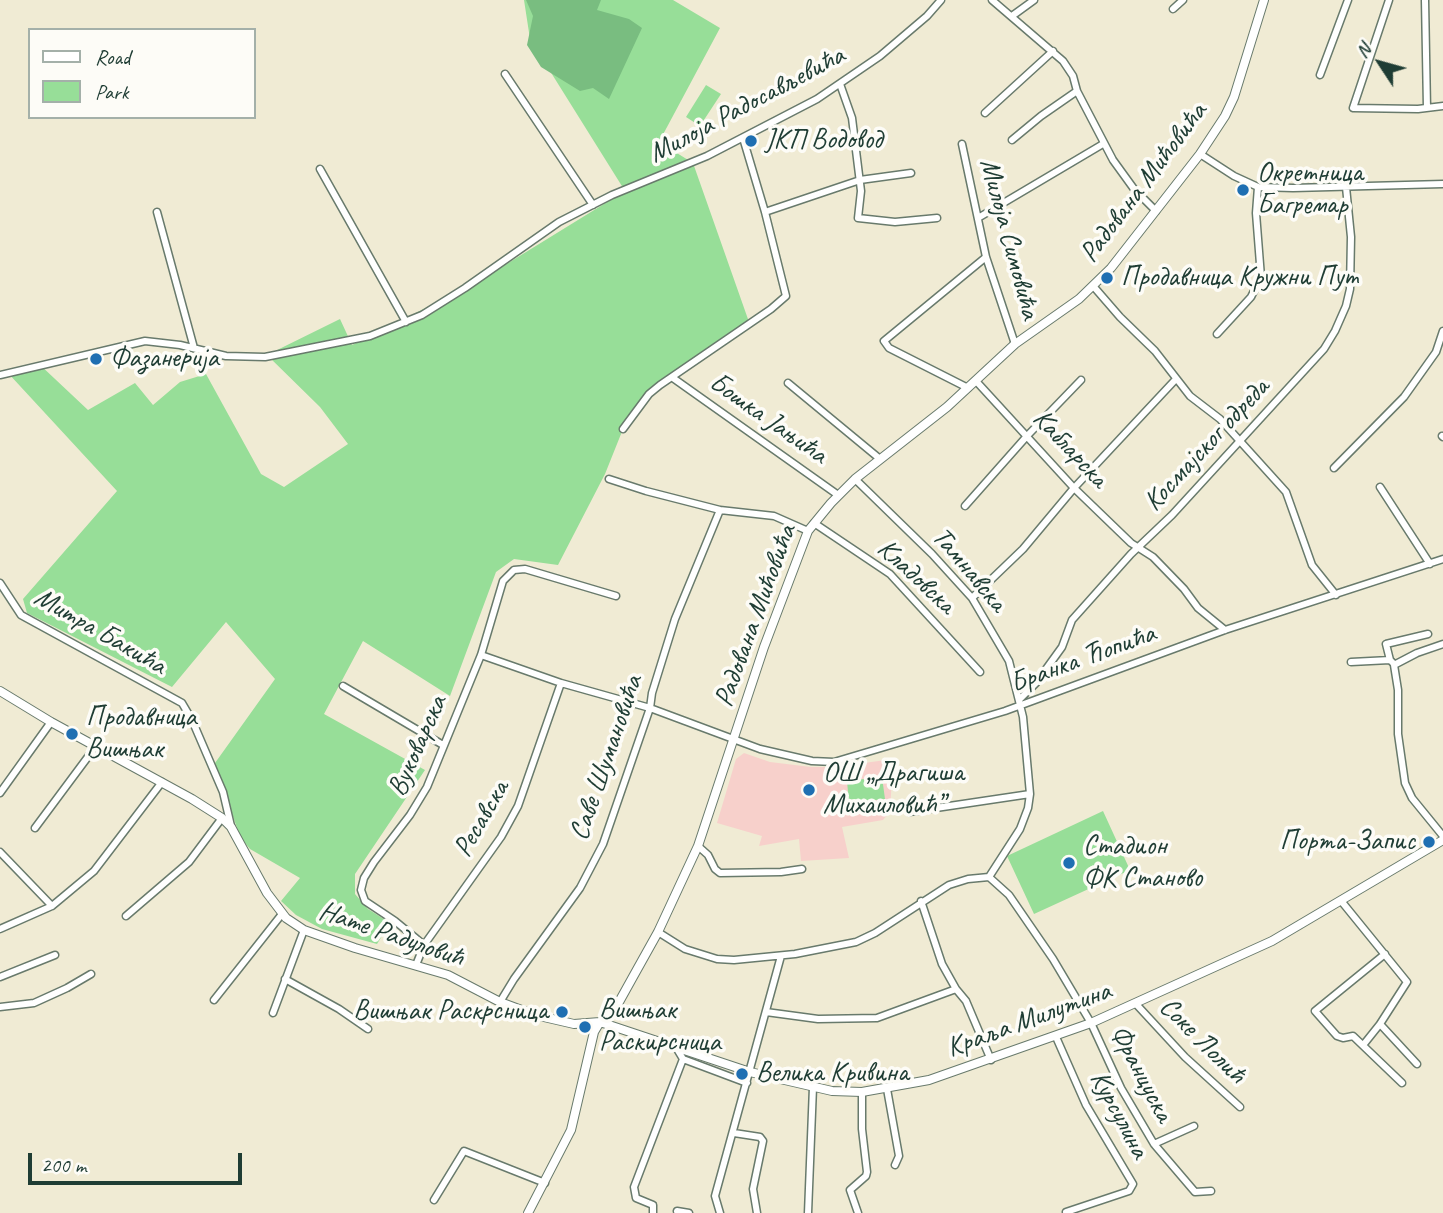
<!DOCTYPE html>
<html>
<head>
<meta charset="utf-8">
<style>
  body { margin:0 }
  #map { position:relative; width:1443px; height:1213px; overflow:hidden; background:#f0ebd4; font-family:Caveat,sans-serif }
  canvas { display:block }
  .legend { position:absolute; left:28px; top:28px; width:228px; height:91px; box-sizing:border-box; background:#fdfcf7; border:2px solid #a4b0a9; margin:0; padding:9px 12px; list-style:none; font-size:21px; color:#1f3d34 }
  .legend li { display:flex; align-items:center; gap:14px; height:35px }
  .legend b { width:35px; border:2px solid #a4b0a9 }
  .north { position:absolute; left:1345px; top:28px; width:70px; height:70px; -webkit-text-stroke:5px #fdfcf7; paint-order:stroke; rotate:306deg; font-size:19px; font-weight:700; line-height:28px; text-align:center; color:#1f3d34 }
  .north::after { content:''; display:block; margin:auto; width:24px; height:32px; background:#1f3d34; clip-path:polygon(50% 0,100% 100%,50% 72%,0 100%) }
  .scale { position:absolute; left:28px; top:1153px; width:214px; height:32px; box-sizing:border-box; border:4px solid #1f3d34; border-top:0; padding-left:9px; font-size:21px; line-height:24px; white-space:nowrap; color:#1f3d34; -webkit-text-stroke:5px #fdfcf7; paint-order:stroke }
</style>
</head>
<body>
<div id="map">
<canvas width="1443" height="1213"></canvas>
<ul class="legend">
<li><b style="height:9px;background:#fff"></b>Road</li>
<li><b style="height:19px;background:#97de98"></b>Park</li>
</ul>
<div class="north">N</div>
<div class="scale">200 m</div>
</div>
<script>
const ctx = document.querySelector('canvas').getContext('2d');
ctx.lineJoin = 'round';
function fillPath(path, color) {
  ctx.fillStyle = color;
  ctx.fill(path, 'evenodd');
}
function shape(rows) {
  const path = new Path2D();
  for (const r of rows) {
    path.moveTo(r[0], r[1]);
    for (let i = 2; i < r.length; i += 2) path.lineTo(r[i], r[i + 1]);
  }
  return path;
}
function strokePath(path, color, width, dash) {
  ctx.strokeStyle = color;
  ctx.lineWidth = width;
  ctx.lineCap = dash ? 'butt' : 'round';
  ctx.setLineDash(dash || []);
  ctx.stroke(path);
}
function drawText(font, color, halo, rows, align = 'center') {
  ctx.font = font + ' Caveat,sans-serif';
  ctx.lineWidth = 7;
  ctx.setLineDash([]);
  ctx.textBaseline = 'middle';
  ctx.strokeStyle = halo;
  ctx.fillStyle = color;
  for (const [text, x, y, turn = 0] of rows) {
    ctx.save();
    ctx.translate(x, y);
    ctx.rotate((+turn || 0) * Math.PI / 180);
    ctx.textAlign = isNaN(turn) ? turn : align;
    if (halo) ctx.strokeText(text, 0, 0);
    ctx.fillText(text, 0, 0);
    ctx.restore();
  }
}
fillPath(shape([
  [744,753,770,762,811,767,835,767,893,759,890,812,883,820,842,827,849,858,801,861,799,839,759,846,762,836,717,823,736,759]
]), '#f7d0cb');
fillPath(shape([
  [524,0,673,0,720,28,659,142,693,163,749,322,660,385,623,429,605,474,558,565,514,559,496,572,450,696,363,641,324,714,425,770,355,874,355,894,368,909,390,923,377,944,322,929,296,915,281,901,300,878,250,849,240,837,215,763,275,679,226,622,172,687,27,613,23,599,117,491,8,373,38,363,88,410,135,383,153,405,180,382,206,374,261,474,284,487,348,444,320,407,267,355,340,319,352,345,479,281,625,191,530,39],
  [706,85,721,94,700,126,686,117],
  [882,777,885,799,849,803,847,781],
  [1103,811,1130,870,1034,914,1007,856]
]), '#97de98');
fillPath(shape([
  [526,0,601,0,597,10,629,19,642,28,609,99,593,88,580,91,541,67,527,45,533,16]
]), '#79bd80');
const minor = shape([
  [992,0,1063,61,1073,76,1077,91,1113,160,1134,189,1156,211],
  [1389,0,1353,108,1418,109,1443,106],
  [1425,0,1427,108],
  [1173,9,1183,0],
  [1012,16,1034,0],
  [505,74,593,205],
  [1320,75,1348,0],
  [840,84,852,118,861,191,858,218,895,222,937,218],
  [985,113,1053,51],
  [1012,140,1041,116,1077,91],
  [962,144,986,257,1015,344],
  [1200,154,1234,176,1258,187,1293,188,1443,184],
  [320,169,406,322],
  [157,212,194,348],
  [765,212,860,180,911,173],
  [978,218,1103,144],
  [1094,287,1120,317,1155,351,1190,396,1220,419,1286,492,1312,565,1336,595],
  [1217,334,1251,297,1261,277,1256,213,1258,187],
  [0,375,145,341,180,345,226,356,265,357,370,336,422,315,465,288,559,222,612,195,707,156,817,99,880,56,927,16,941,0],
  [673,378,838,495],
  [976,381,1074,488,1131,543,1153,557,1184,589,1198,608,1225,630],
  [788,383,880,459],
  [968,388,889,348,884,341,986,257],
  [623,429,649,394,660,385,771,309,786,296,765,212,743,138],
  [1442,436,1443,437],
  [1334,468,1404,397,1436,352,1443,331],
  [609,479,646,491,720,510,774,516,808,531],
  [855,479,932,554,972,598,1009,661,1023,717,1030,794,1028,808,1020,829,989,877],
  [1380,487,1430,564],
  [965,506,1027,436,1081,380],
  [814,523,890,574,980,672],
  [0,583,21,615,182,703,192,720,223,792,231,826],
  [972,598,1023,549,1074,488,1176,379],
  [481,655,561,683,650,708,760,749,812,761,834,762,1005,711,1225,630,1443,559],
  [1390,660,1386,644,1428,634],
  [1351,662,1390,660,1393,663],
  [1394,665,1398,690,1398,734,1405,783,1412,798,1443,836],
  [1394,665,1417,653,1443,644],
  [343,686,443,745],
  [1019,700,1036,683,1062,647,1072,620,1131,554,1172,515,1324,349,1335,331,1346,306,1350,289,1351,237,1346,187],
  [0,793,51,722],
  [909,812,1030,794],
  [35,828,96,746],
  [698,846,708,855,715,869,720,873,781,872,802,869],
  [0,852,52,906],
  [921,901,942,964,956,989,966,1001,991,1060],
  [1342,902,1407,982,1380,1024],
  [126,916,189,862,222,818],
  [0,929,52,906,94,871,162,782],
  [658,932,685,949,717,959,734,960,795,954,856,942,875,933,949,885,968,879,989,877,1009,895,1053,959,1091,1023,1121,1088,1154,1144,1195,1192,1211,1191],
  [424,945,395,921,365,901,361,890,364,878,374,862,410,815,427,787,481,655,503,581,514,570,525,569,616,596],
  [1385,954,1315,1011,1337,1036,1343,1038,1353,1036,1402,1083],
  [416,965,424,945,501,837,518,806,561,683],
  [0,977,55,955],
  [285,979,339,1009,368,1029],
  [214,1000,282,914],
  [500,1002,514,979,580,888,603,844,650,708,652,693,675,619,720,510],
  [1136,1004,1185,1057,1240,1107],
  [0,1007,34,1003,67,988,91,974],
  [766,1012,818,1019,877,1018,956,989],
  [273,1013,304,930],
  [1056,1037,1086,1105,1133,1184,1129,1191,1066,1212],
  [1364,1044,1380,1024,1417,1064],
  [683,1059,747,1083],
  [887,1089,899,1156,895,1165],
  [734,1133,760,1137,763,1141,753,1189,757,1213],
  [1154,1144,1194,1126],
  [434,1200,464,1151,545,1183],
  [677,1211,689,1213],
  [653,1213,653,1205,636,1198,634,1187,683,1059,677,1049],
  [720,1213,715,1196,781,956],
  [808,1213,813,1087],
  [858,1213,850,1190,866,1176,867,1172,862,1129,862,1092]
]);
const tertiary = shape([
  [0,691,51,722,192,799,222,818,231,827,267,893,286,918,304,930,355,948,448,975,500,1002,535,1015,574,1024,600,1022,750,1072,832,1091,862,1092,929,1080,1091,1023,1272,941,1443,840],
  [528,1213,571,1130,594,1032,600,1022,614,1011,634,975,658,932,698,846,764,647,808,531,831,503,855,479,947,407,1015,344,1079,299,1111,268,1200,154,1225,116,1234,97,1264,0]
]);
strokePath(minor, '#687a6c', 9);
strokePath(tertiary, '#687a6c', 10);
strokePath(minor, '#fff', 6);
strokePath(tertiary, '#fff', 8);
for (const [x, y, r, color] of [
  [751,141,7,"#1f6fb2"],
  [1243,190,7,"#1f6fb2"],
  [1107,278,7,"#1f6fb2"],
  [96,359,7,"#1f6fb2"],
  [72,734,7,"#1f6fb2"],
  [809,790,7,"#1f6fb2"],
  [1429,842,7,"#1f6fb2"],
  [1069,863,7,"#1f6fb2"],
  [562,1012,7,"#1f6fb2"],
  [585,1027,7,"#1f6fb2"],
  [742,1074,7,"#1f6fb2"]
]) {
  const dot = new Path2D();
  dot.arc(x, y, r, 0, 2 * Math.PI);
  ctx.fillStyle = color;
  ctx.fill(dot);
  strokePath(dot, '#fdfcf7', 2.5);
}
drawText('28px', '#1f3d34', '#fdfcf7', [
  ["Милоја Радосављевића",747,105,-28],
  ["Радована Мићовића",1144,183,-53],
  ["Милоја Симовића",1009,239,75],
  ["Бошка Јањића",768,419,35],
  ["Космајског одреда",1207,445,-47],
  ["Кабларска",1070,449,47],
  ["Тамнавска",969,570,50],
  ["Кладовска",916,577,43],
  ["Радована Мићовића",756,616,-70],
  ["Митра Бакића",100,632,30],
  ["Бранка Ћопића",1083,659,-20],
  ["Вуковарска",418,746,-66],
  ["Саве Шумановића",607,758,-71],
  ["Ресавска",482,819,-60],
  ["Нате Радуловић",391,935,19],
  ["Краља Милутина",1029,1020,-20],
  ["Соке Лолић",1202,1041,45],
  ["Француска",1141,1074,62],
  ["Курсулина",1119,1115,62]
]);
drawText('28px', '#1f3d34', '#fdfcf7', [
  ["ЈКП Водовод",765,141],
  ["Окретница",1257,174],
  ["Багремар",1257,206],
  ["Продавница Кружни Пут",1121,278],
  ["Фазанерија",110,359],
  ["Продавница",86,718],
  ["Вишњак",86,750],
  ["ОШ „Драгиша",823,774],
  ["Михаиловић”",823,806],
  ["Порта-Запис",1415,842,"right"],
  ["Стадион",1083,847],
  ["ФК Станово",1083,879],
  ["Вишњак",599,1011],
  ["Раскирсница",599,1043],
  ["Вишњак Раскрсница",548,1012,"right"],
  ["Велика Кривина",756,1074]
], 'left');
</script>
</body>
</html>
